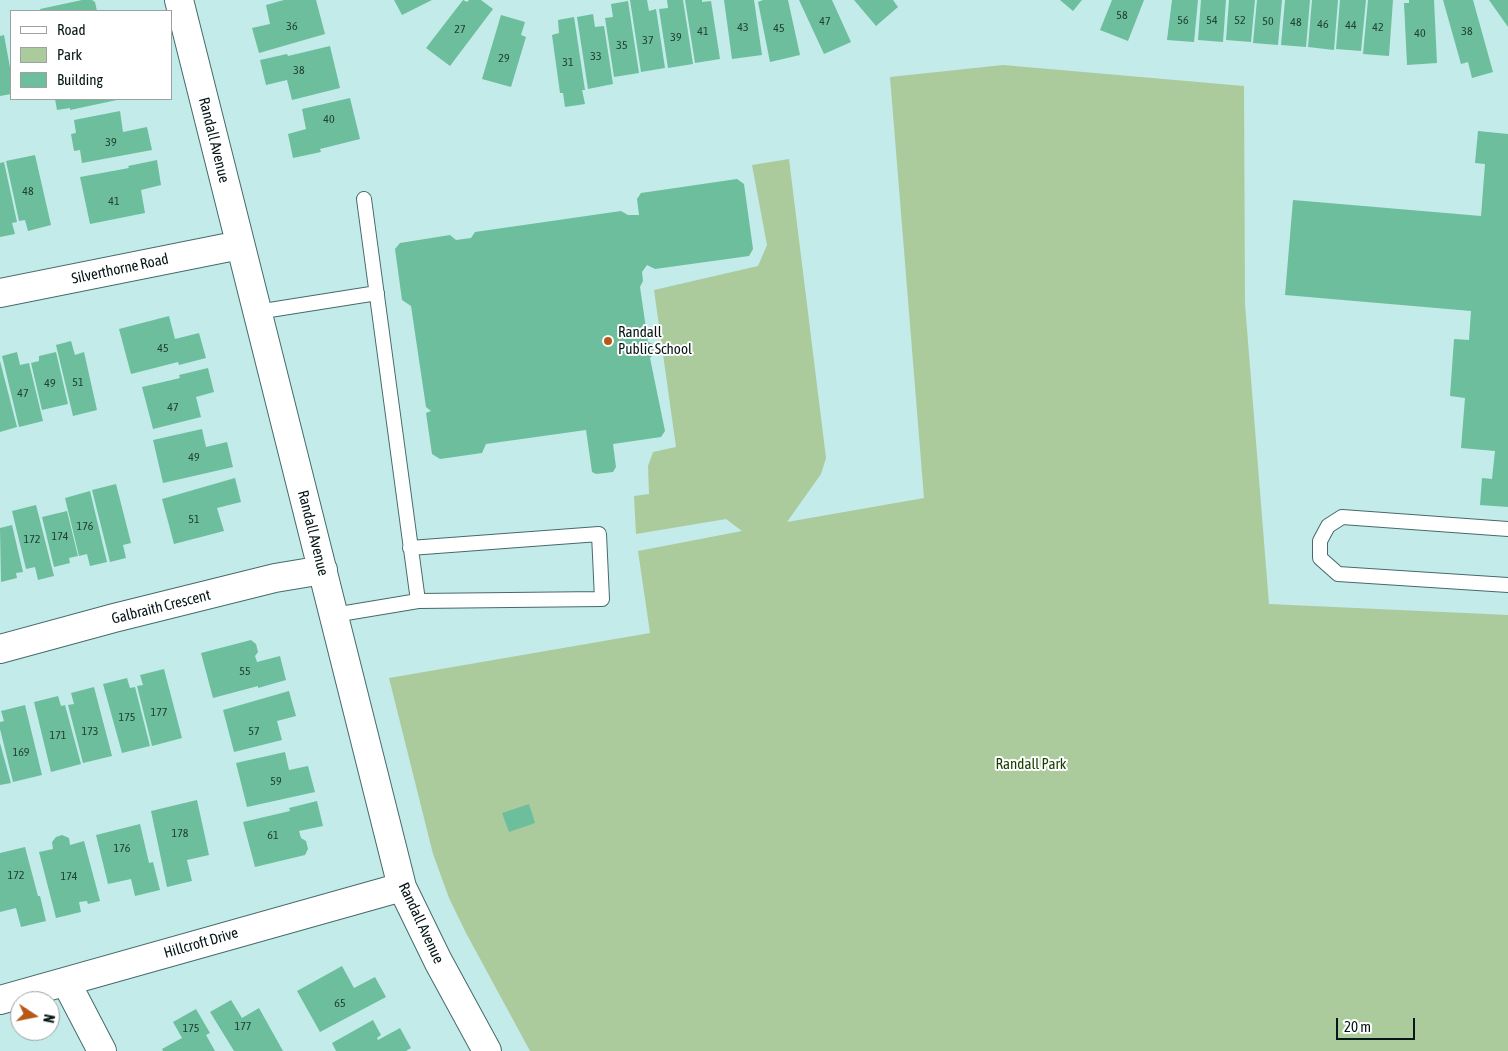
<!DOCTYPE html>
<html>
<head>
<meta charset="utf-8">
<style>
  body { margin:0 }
  #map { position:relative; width:1508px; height:1051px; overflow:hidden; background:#c3ebea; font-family:"Asap Condensed",sans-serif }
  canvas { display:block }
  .legend { position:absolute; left:10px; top:10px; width:162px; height:90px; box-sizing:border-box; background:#fff; border:1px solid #9ca2a2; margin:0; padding:6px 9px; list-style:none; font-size:15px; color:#071616 }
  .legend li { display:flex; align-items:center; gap:10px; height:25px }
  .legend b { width:25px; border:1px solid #9ca2a2 }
  .north { position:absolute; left:10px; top:991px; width:50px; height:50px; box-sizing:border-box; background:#fff; border:1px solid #9ca2a2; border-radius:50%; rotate:101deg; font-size:14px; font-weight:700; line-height:20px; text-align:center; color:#071616 }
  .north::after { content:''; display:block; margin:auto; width:18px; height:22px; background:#b85817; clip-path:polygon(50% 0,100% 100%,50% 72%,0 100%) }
  .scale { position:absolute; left:1336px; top:1018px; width:79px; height:22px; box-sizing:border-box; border:2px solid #071616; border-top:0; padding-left:6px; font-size:15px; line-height:18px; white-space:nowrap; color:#071616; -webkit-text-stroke:4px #fff; paint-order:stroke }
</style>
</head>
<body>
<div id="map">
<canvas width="1508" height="1051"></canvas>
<ul class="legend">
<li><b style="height:6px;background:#fff"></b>Road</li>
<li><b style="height:14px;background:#abcb9c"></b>Park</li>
<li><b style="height:14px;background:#6dbe9c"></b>Building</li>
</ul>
<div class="north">N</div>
<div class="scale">20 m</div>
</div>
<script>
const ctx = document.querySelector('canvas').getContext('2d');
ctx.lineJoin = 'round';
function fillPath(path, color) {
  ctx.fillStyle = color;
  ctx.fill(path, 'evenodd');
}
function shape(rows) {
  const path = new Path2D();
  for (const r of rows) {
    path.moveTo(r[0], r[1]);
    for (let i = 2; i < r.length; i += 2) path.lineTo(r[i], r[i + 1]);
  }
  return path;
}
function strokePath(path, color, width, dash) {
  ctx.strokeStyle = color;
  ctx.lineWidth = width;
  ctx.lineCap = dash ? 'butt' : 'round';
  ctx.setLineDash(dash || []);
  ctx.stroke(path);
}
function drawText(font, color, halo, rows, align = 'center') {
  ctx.font = font + ' "Asap Condensed",sans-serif';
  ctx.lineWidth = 4;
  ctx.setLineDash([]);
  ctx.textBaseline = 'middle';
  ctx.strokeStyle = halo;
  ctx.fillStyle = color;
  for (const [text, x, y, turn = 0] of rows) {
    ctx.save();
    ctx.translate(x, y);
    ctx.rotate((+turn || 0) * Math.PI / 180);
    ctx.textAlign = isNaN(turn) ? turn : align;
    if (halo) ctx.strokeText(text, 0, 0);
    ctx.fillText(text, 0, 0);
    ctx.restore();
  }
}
fillPath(shape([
  [1003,65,1244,86,1245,304,1269,604,1508,615,1508,1051,530,1051,466,933,449,898,433,854,389,678,650,633,638,551,742,531,726,519,636,534,634,496,649,494,648,466,653,452,676,447,654,290,758,266,767,245,752,165,789,159,826,458,821,474,787,522,924,498,890,77]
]), '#abcb9c');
fillPath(shape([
  [82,0,92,0,95,2,97,11,41,11,40,9],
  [284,0,316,0,325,34,259,53,252,28,270,24,266,5],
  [394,0,432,0,402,15],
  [463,0,467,2,469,0,481,0,493,9,450,66,426,48],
  [630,0,647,0,649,11,656,9,665,68,641,72],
  [667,0,683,0,693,64,668,68,659,9,668,8],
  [685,0,702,0,702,2,711,1,720,59,695,63],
  [724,0,754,0,762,55,732,59],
  [763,0,788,0,800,55,770,62,758,2],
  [799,0,832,0,851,42,824,54],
  [854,0,893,0,898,7,876,26],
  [1060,0,1082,0,1073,11],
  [1112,0,1144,0,1128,41,1100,30],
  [1172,0,1198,0,1194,42,1167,40],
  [1201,0,1226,0,1223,42,1198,40],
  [1229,0,1255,0,1251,42,1226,40],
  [1257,0,1282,0,1278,45,1253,43],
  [1285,0,1310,0,1306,47,1281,45],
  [1312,0,1338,0,1334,50,1308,47],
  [1340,0,1366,0,1361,51,1336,49],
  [1368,0,1393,0,1389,56,1363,54],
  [1409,0,1434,0,1437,63,1407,65,1404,3,1409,3],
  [1443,0,1473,0,1493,72,1472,78,1468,62,1461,64],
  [1489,0,1508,0,1508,27],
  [628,1,639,73,614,77,605,18,613,17,611,4],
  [593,14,595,27,604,26,613,84,588,89,577,17],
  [501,15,525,22,521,35,526,37,511,87,482,79],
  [574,17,585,90,582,90,585,104,565,107,563,93,560,93,552,35,559,33,558,20],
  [4,35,11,73,11,94,0,96,0,36],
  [330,46,340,88,292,100,287,80,266,85,260,60,287,54,288,56],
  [350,98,360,139,320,149,321,152,293,158,288,134,306,129,302,109],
  [55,99,117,99,117,100,70,110,70,108,57,110],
  [120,111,123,132,147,127,152,150,82,163,80,150,74,151,71,134,76,133,74,120],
  [1478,131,1508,134,1508,507,1480,505,1482,478,1492,479,1495,451,1461,448,1465,398,1450,396,1454,339,1469,340,1471,311,1285,295,1293,200,1481,216,1485,164,1475,163],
  [35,155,51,225,28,231,25,220,19,221,6,161],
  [157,160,161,185,141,190,145,213,90,224,80,177,129,168,128,166],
  [4,162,17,222,12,223,15,234,0,237,0,163],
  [737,179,744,184,753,249,749,256,655,269,647,265,642,272,643,281,640,287,648,342,653,344,654,354,650,358,665,431,661,437,613,444,616,467,613,472,596,474,592,472,586,430,486,444,482,453,440,459,432,454,426,413,431,411,426,407,411,306,402,300,395,249,400,243,450,235,456,240,471,238,475,232,621,211,628,215,639,215,637,199,641,193],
  [169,316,175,339,199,333,206,358,179,365,178,362,131,374,119,329],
  [71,341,75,355,84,352,97,410,73,416,56,345],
  [17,352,20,365,29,363,43,421,19,427,2,356],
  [56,352,68,404,42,410,31,363,39,361,39,356],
  [0,361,17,427,0,432],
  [208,368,214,392,196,397,201,417,153,429,142,387,180,378,179,375],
  [202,429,206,447,227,442,233,467,163,483,153,440],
  [235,478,241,502,217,508,224,531,174,544,162,499],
  [116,484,131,543,123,545,126,558,110,562,92,490],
  [90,491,107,562,90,566,87,554,79,556,65,498],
  [36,505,54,576,38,580,35,567,26,569,12,511],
  [67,511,78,556,69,558,70,563,54,567,42,517],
  [12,525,23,572,16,573,17,578,1,582,0,528],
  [251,640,256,644,258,652,255,656,257,662,280,656,286,680,258,688,258,686,213,698,201,653],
  [164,669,182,738,152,746,137,686,143,685,140,675],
  [127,678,130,688,135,687,150,746,122,753,103,684],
  [94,687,112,756,83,763,68,705,74,704,71,693],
  [289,691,296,716,277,721,282,740,234,752,223,710],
  [58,696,61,706,65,705,81,764,51,772,34,702],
  [25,705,42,775,13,782,0,729,0,722,4,721,1,711],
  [0,743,11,783,0,785],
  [285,752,289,770,308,766,315,792,247,807,236,763],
  [197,800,209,855,187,860,192,881,167,887,151,811],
  [317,801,323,826,299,831,301,838,306,841,308,849,305,855,255,867,243,822,290,811,289,808],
  [529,804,535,823,509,832,502,813],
  [140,824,149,863,153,862,160,890,135,896,131,879,108,884,96,835],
  [62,835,69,838,70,845,84,841,100,901,88,904,87,901,79,902,81,912,56,918,39,852,53,849,52,842,56,837],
  [25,847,38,896,40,896,46,921,21,927,16,908,0,912,0,853],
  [342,966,354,988,375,977,386,997,320,1032,297,991],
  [231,1000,242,1018,259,1008,283,1051,234,1051,210,1012],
  [196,1009,210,1033,206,1035,215,1051,163,1051,162,1049,182,1038,173,1022],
  [373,1020,381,1035,377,1038,378,1040,400,1028,411,1048,406,1051,336,1051,332,1043]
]), '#6dbe9c');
const service = shape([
  [257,312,377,293],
  [1508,529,1342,517,1328,526,1320,541,1320,558,1338,574,1508,585],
  [410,548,599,534,602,599,418,601],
  [334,615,418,601,364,199]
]);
const minor = shape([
  [179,0,402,887,438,961,487,1051],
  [0,293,240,245],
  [0,649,114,618,275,578,323,570],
  [66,982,102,1051],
  [0,1000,402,887]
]);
strokePath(service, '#466a6a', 16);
strokePath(minor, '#466a6a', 30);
strokePath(service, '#fff', 14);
strokePath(minor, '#fff', 28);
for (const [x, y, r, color] of [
  [608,341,5,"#b85817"]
]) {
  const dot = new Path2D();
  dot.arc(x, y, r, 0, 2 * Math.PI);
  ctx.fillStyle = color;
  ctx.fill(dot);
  strokePath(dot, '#fff', 2);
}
drawText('12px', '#204038', null, [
  ["58",1122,15],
  ["56",1183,20],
  ["54",1212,20],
  ["52",1240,20],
  ["47",825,21],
  ["50",1268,21],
  ["48",1296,22],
  ["46",1323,24],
  ["44",1351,25],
  ["36",292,26],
  ["43",743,27],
  ["42",1378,27],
  ["45",779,28],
  ["27",460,29],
  ["41",703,31],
  ["38",1467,31],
  ["40",1420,33],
  ["39",676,37],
  ["37",648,40],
  ["35",622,45],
  ["33",596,56],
  ["29",504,58],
  ["31",568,62],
  ["38",299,70],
  ["40",329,119],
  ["39",111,142],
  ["48",28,191],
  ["41",114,201],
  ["45",163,348],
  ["51",78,382],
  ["49",50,383],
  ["47",23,393],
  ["47",173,407],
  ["49",194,457],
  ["51",194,519],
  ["176",85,526],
  ["174",60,536],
  ["172",32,539],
  ["55",245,671],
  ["177",159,712],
  ["175",127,717],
  ["173",90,731],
  ["57",254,731],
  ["171",58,735],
  ["169",21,752],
  ["59",276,781],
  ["178",180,833],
  ["61",273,835],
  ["176",122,848],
  ["172",16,875],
  ["174",69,876],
  ["65",340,1003],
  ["177",243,1026],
  ["175",191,1028]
]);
drawText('15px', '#071616', '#fff', [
  ["Randall Avenue",214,140,76],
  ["Silverthorne Road",120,269,-12],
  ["Randall Avenue",313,533,76],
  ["Galbraith Crescent",161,607,-14],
  ["Randall Avenue",421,923,65],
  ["Hillcroft Drive",201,943,-16]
]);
drawText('15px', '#071616', '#fff', [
  ["Randall",618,332],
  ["Public School",618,349]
], 'left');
drawText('15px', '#183e00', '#fff', [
  ["Randall Park",1031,764]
]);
</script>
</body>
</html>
